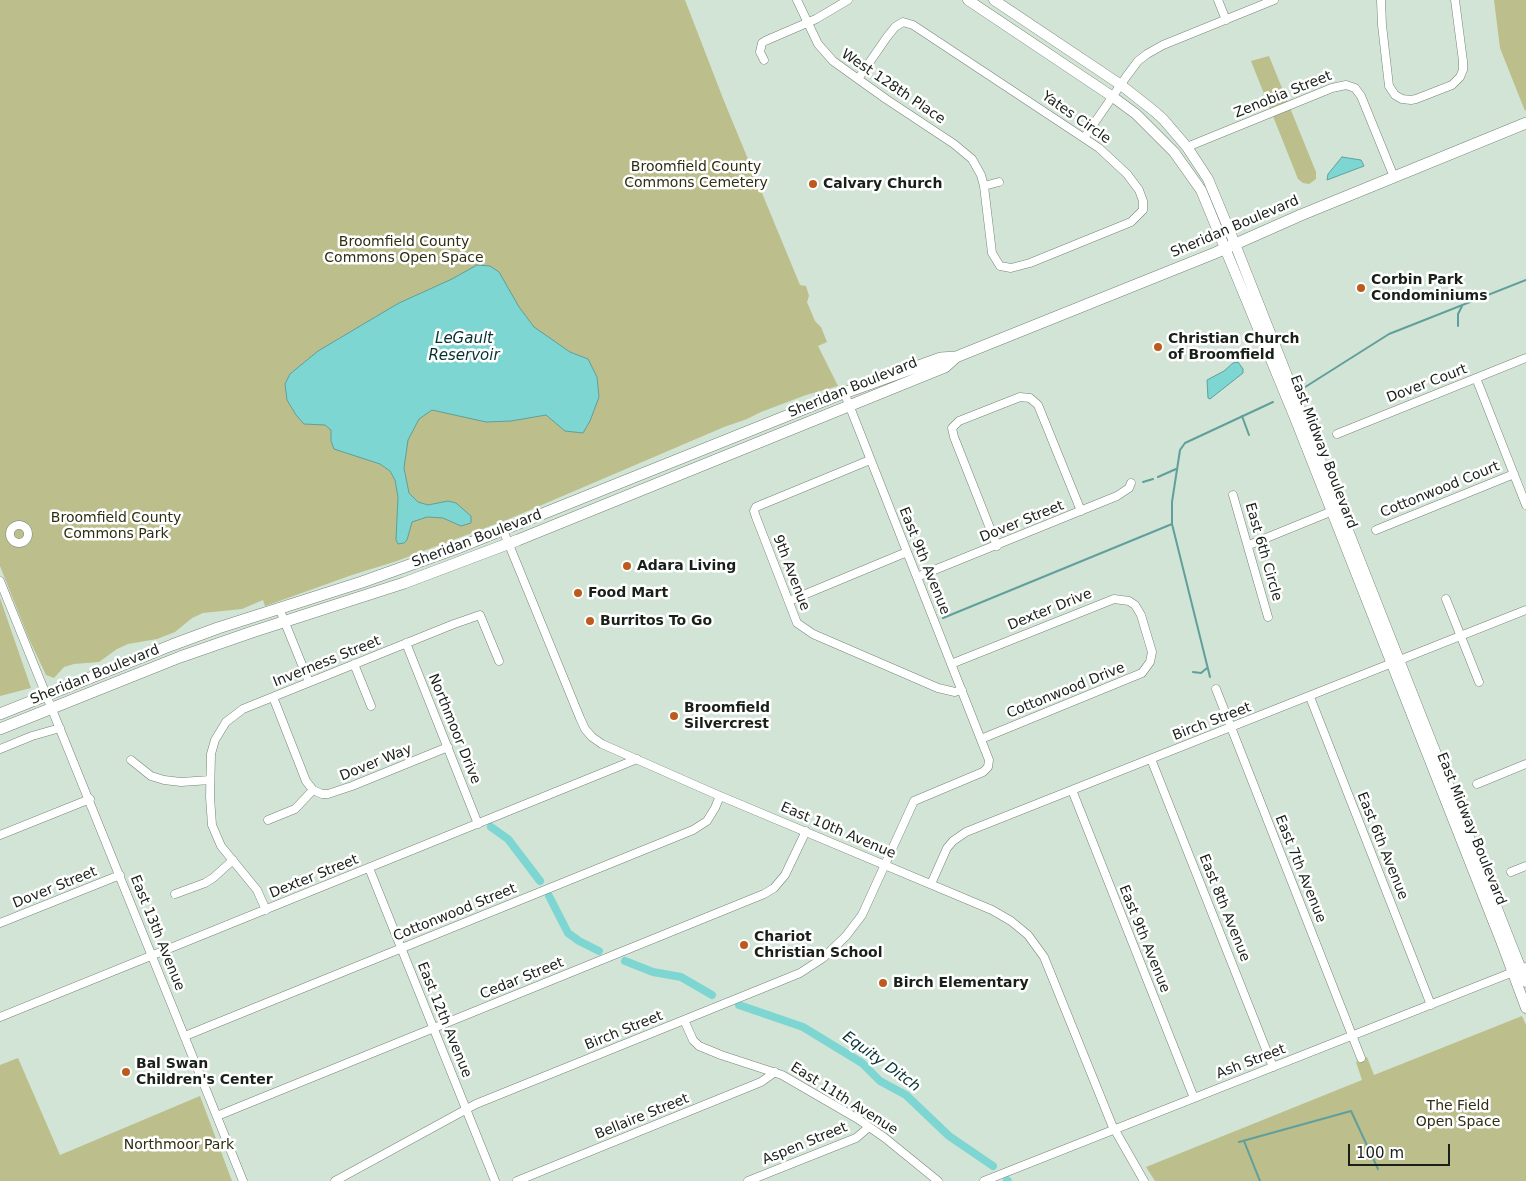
<!DOCTYPE html>
<html>
<head>
<meta charset="utf-8">
<style>
  body { margin:0 }
  #map { position:relative; width:1526px; height:1181px; overflow:hidden; background:#d2e4d5; font-family:"DejaVu Sans",sans-serif }
  canvas { display:block }
  .scale { position:absolute; left:1348px; top:1144px; width:102px; height:22px; box-sizing:border-box; border:2px solid #19201a; border-top:0; padding-left:6px; font-size:15px; line-height:18px; white-space:nowrap; color:#19201a; -webkit-text-stroke:4px #fff; paint-order:stroke }
</style>
</head>
<body>
<div id="map">
<canvas width="1526" height="1181"></canvas>
<div class="scale">100 m</div>
</div>
<script>
const ctx = document.querySelector('canvas').getContext('2d');
ctx.lineJoin = 'round';
function fillPath(path, color) {
  ctx.fillStyle = color;
  ctx.fill(path, 'evenodd');
}
function shape(rows) {
  const path = new Path2D();
  for (const r of rows) {
    if (r.length === 3) {
      path.moveTo(r[0] + r[2], r[1]);
      path.arc(r[0], r[1], r[2], 0, 2 * Math.PI);
      continue;
    }
    path.moveTo(r[0], r[1]);
    for (let i = 2; i < r.length; i += 2) path.lineTo(r[i], r[i + 1]);
  }
  return path;
}
function strokePath(path, color, width, dash) {
  ctx.strokeStyle = color;
  ctx.lineWidth = width;
  ctx.lineCap = dash ? 'butt' : 'round';
  ctx.setLineDash(dash || []);
  ctx.stroke(path);
}
function drawText(font, color, halo, rows, align = 'center') {
  ctx.font = font + ' "DejaVu Sans",sans-serif';
  ctx.lineWidth = 5;
  ctx.setLineDash([]);
  ctx.textBaseline = 'middle';
  ctx.strokeStyle = halo;
  ctx.fillStyle = color;
  for (const [text, x, y, turn = 0] of rows) {
    ctx.save();
    ctx.translate(x, y);
    ctx.rotate((+turn || 0) * Math.PI / 180);
    ctx.textAlign = isNaN(turn) ? turn : align;
    if (halo) ctx.strokeText(text, 0, 0);
    ctx.fillText(text, 0, 0);
    ctx.restore();
  }
}
fillPath(shape([
  [0,0,685,0,724,101,800,285,806,286,809,296,807,302,815,321,821,327,827,342,818,346,838,386,806,395,761,412,747,419,724,427,509,519,397,561,352,575,271,604,265,606,263,600,242,609,203,613,192,618,175,632,157,639,128,644,117,649,99,662,74,664,64,667,54,678,46,675,29,639,0,566],
  [1494,0,1526,0,1526,110,1525,111,1500,48],
  [1269,56,1316,172,1316,179,1309,184,1303,183,1298,179,1251,61],
  [0,598,31,688,0,696],
  [1522,1016,1526,1025,1526,1181,1155,1181,1146,1167,1362,1080,1356,1062,1367,1057,1374,1075],
  [18,1058,60,1155,200,1096,232,1181,0,1181,0,1065]
]), '#bcbe8b');
const water = shape([
  [1342,157,1361,160,1364,166,1327,180,1328,174,1342,157],
  [477,265,490,266,499,272,519,307,534,327,570,352,588,359,597,377,599,397,590,421,583,433,565,431,546,415,511,421,486,422,432,410,419,419,408,440,404,468,409,493,418,502,428,505,448,501,456,503,471,516,471,523,461,526,443,518,427,517,412,522,407,540,404,543,398,544,396,540,398,497,395,480,390,471,380,464,334,449,331,441,331,430,325,425,304,424,296,415,287,400,285,384,290,374,318,351,399,303,452,279,477,265],
  [1238,362,1243,369,1243,373,1210,399,1208,398,1207,380,1224,371,1233,363,1238,362]
]);
fillPath(water, '#7ed6d2');
strokePath(water, '#609f9b', 1);
strokePath(shape([
  [1458,326,1458,314,1462,306],
  [1302,389,1389,334,1526,280],
  [1242,416,1249,435],
  [1158,477,1176,469],
  [1143,482,1153,479],
  [943,618,1172,524],
  [1193,672,1201,673,1207,668],
  [1210,677,1172,524,1172,502,1180,450,1185,443,1273,402],
  [1244,1141,1260,1181],
  [1239,1142,1351,1111,1378,1169]
]), '#609f9b', 2);
strokePath(shape([
  [491,827,508,839,540,881],
  [549,896,568,933,579,941,599,951],
  [625,961,653,972,681,977,712,995],
  [739,1005,803,1027,862,1063,880,1081,906,1095,949,1136,993,1166],
  [1007,1180,1008,1181]
]), '#7ed6d2', 8);
const street = shape([
  [797,0,818,44,833,61,858,79,886,99,954,144,972,159,981,175,984,186,992,253,1000,266,1011,268,1030,263,1131,222,1143,210,1143,201,1139,190,1127,174,1099,148,913,25,903,22,895,27,887,37,858,79],
  [1218,0,1226,20],
  [1381,0,1382,25,1389,86,1395,95,1402,99,1411,100,1416,99,1452,85,1460,77,1463,70,1463,61,1455,0],
  [764,60,760,52,762,43,765,41,816,19,848,0],
  [1084,138,1126,77,1138,61,1147,54,1163,45,1274,0],
  [1187,147,1332,88,1346,85,1355,88,1361,96,1394,177],
  [984,186,999,182],
  [1476,378,1526,505],
  [1337,434,1526,358],
  [870,460,756,507,754,511,756,517,797,623,813,634,938,688,955,692,962,690],
  [1233,495,1268,617],
  [19,534,9],
  [503,530,580,718,585,729,592,737,602,744,713,793,992,910,1011,921,1028,935,1044,957,1112,1125,1144,1181],
  [1376,530,1514,474],
  [1249,545,1335,510],
  [997,546,954,437,952,428,959,421,1020,397,1030,398,1038,405,1081,511],
  [917,577,1117,496,1129,488,1131,483],
  [0,581,243,1181],
  [1446,599,1479,682],
  [789,601,907,552],
  [279,608,309,682],
  [406,643,478,824],
  [354,664,371,706],
  [951,664,1114,599,1129,601,1135,605,1141,615,1152,652,1150,662,1142,673,981,739],
  [1216,689,1361,1058],
  [273,697,306,781,313,790,322,794,328,794,352,786,448,747],
  [1310,697,1431,1005],
  [0,749,32,736,60,728],
  [1151,759,1273,1067],
  [131,760,151,776,164,780,181,782,210,780],
  [1477,784,1526,764],
  [1072,790,1194,1098],
  [268,820,295,809,313,790],
  [0,835,90,799],
  [369,868,495,1181],
  [1511,872,1526,866],
  [931,884,947,848,953,841,966,832,1526,610],
  [175,894,205,883,213,878,233,860],
  [266,910,257,890,221,846,212,825,210,797,211,754,215,740,226,722,243,709,454,624,480,615,499,661],
  [0,923,120,875],
  [0,1017,637,759],
  [684,1020,693,1040,699,1046,721,1055,782,1075,858,1119,885,1138,938,1181],
  [185,1036,693,830,707,821,715,808,720,796],
  [217,1116,764,894,774,888,785,875,806,831],
  [335,1181,476,1104,778,982,800,973,823,958,846,936,862,915,914,801,983,772,988,767,989,760,844,392],
  [517,1181,761,1082,775,1072],
  [748,1181,856,1138,869,1127],
  [984,1181,1526,967]
]);
const secondary = shape([
  [968,0,1113,97,1136,114,1174,152,1201,190,1295,418,1501,941,1526,1008],
  [994,0,1121,85,1154,111,1163,119,1187,147,1208,179,1235,244,1526,982]
]);
const primary = shape([
  [0,714,172,645,218,628,362,582,460,547,841,394,941,358,956,357],
  [0,729,180,657,252,632,404,583,518,540,945,367,956,357,1215,253,1301,215,1526,123]
]);
strokePath(street, '#758578', 9);
strokePath(secondary, '#758578', 11);
strokePath(primary, '#758578', 12);
strokePath(street, '#fff', 8);
strokePath(secondary, '#fff', 10);
strokePath(primary, '#fff', 11);
for (const [x, y, r, color] of [
  [813,184,5,"#bd5b1f"],
  [1361,288,5,"#bd5b1f"],
  [1158,347,5,"#bd5b1f"],
  [627,566,5,"#bd5b1f"],
  [578,593,5,"#bd5b1f"],
  [590,621,5,"#bd5b1f"],
  [674,716,5,"#bd5b1f"],
  [744,945,5,"#bd5b1f"],
  [883,983,5,"#bd5b1f"],
  [126,1072,5,"#bd5b1f"]
]) {
  const dot = new Path2D();
  dot.arc(x, y, r, 0, 2 * Math.PI);
  ctx.fillStyle = color;
  ctx.fill(dot);
  strokePath(dot, '#fff', 2);
}
drawText('14px', '#19201a', '#fff', [
  ["West 128th Place",893,87,34],
  ["Zenobia Street",1283,95,-22],
  ["Yates Circle",1076,118,35],
  ["Sheridan Boulevard",1235,227,-23],
  ["Dover Court",1427,384,-21],
  ["Sheridan Boulevard",853,388,-22],
  ["East Midway Boulevard",1323,452,69],
  ["Cottonwood Court",1440,490,-22],
  ["Dover Street",1022,522,-22],
  ["Sheridan Boulevard",477,539,-21],
  ["East 6th Circle",1263,552,74],
  ["East 9th Avenue",924,561,68],
  ["9th Avenue",791,573,69],
  ["Dexter Drive",1050,610,-22],
  ["Inverness Street",327,662,-22],
  ["Sheridan Boulevard",95,675,-22],
  ["Cottonwood Drive",1066,691,-22],
  ["Birch Street",1212,722,-21],
  ["Northmoor Drive",454,729,68],
  ["Dover Way",376,763,-22],
  ["East Midway Boulevard",1471,829,68],
  ["East 10th Avenue",838,831,23],
  ["East 6th Avenue",1382,846,68],
  ["East 7th Avenue",1300,869,68],
  ["Dexter Street",314,877,-22],
  ["Dover Street",55,888,-22],
  ["East 8th Avenue",1224,908,68],
  ["Cottonwood Street",455,913,-22],
  ["East 13th Avenue",157,933,68],
  ["East 9th Avenue",1144,939,68],
  ["Cedar Street",522,979,-22],
  ["East 12th Avenue",444,1020,68],
  ["Birch Street",624,1031,-22],
  ["Ash Street",1251,1062,-21],
  ["East 11th Avenue",844,1099,32],
  ["Bellaire Street",642,1117,-22],
  ["Aspen Street",805,1144,-22]
]);
drawText('14px', '#2e2e11', '#fff', [
  ["Broomfield County",696,167],
  ["Commons Cemetery",696,183],
  ["Broomfield County",404,242],
  ["Commons Open Space",404,258],
  ["Broomfield County",116,518],
  ["Commons Park",116,534],
  ["The Field",1458,1106],
  ["Open Space",1458,1122],
  ["Northmoor Park",179,1145]
]);
drawText('bold 14px', '#19201a', '#fff', [
  ["Calvary Church",823,184],
  ["Corbin Park",1371,280],
  ["Condominiums",1371,296],
  ["Christian Church",1168,339],
  ["of Broomfield",1168,355],
  ["Adara Living",637,566],
  ["Food Mart",588,593],
  ["Burritos To Go",600,621],
  ["Broomfield",684,708],
  ["Silvercrest",684,724],
  ["Chariot",754,937],
  ["Christian School",754,953],
  ["Birch Elementary",893,983],
  ["Bal Swan",136,1064],
  ["Children's Center",136,1080]
], 'left');
drawText('italic 15px', '#053231', '#fff', [
  ["LeGault",464,339],
  ["Reservoir",464,356],
  ["Equity Ditch",881,1062,36]
]);
</script>
</body>
</html>
